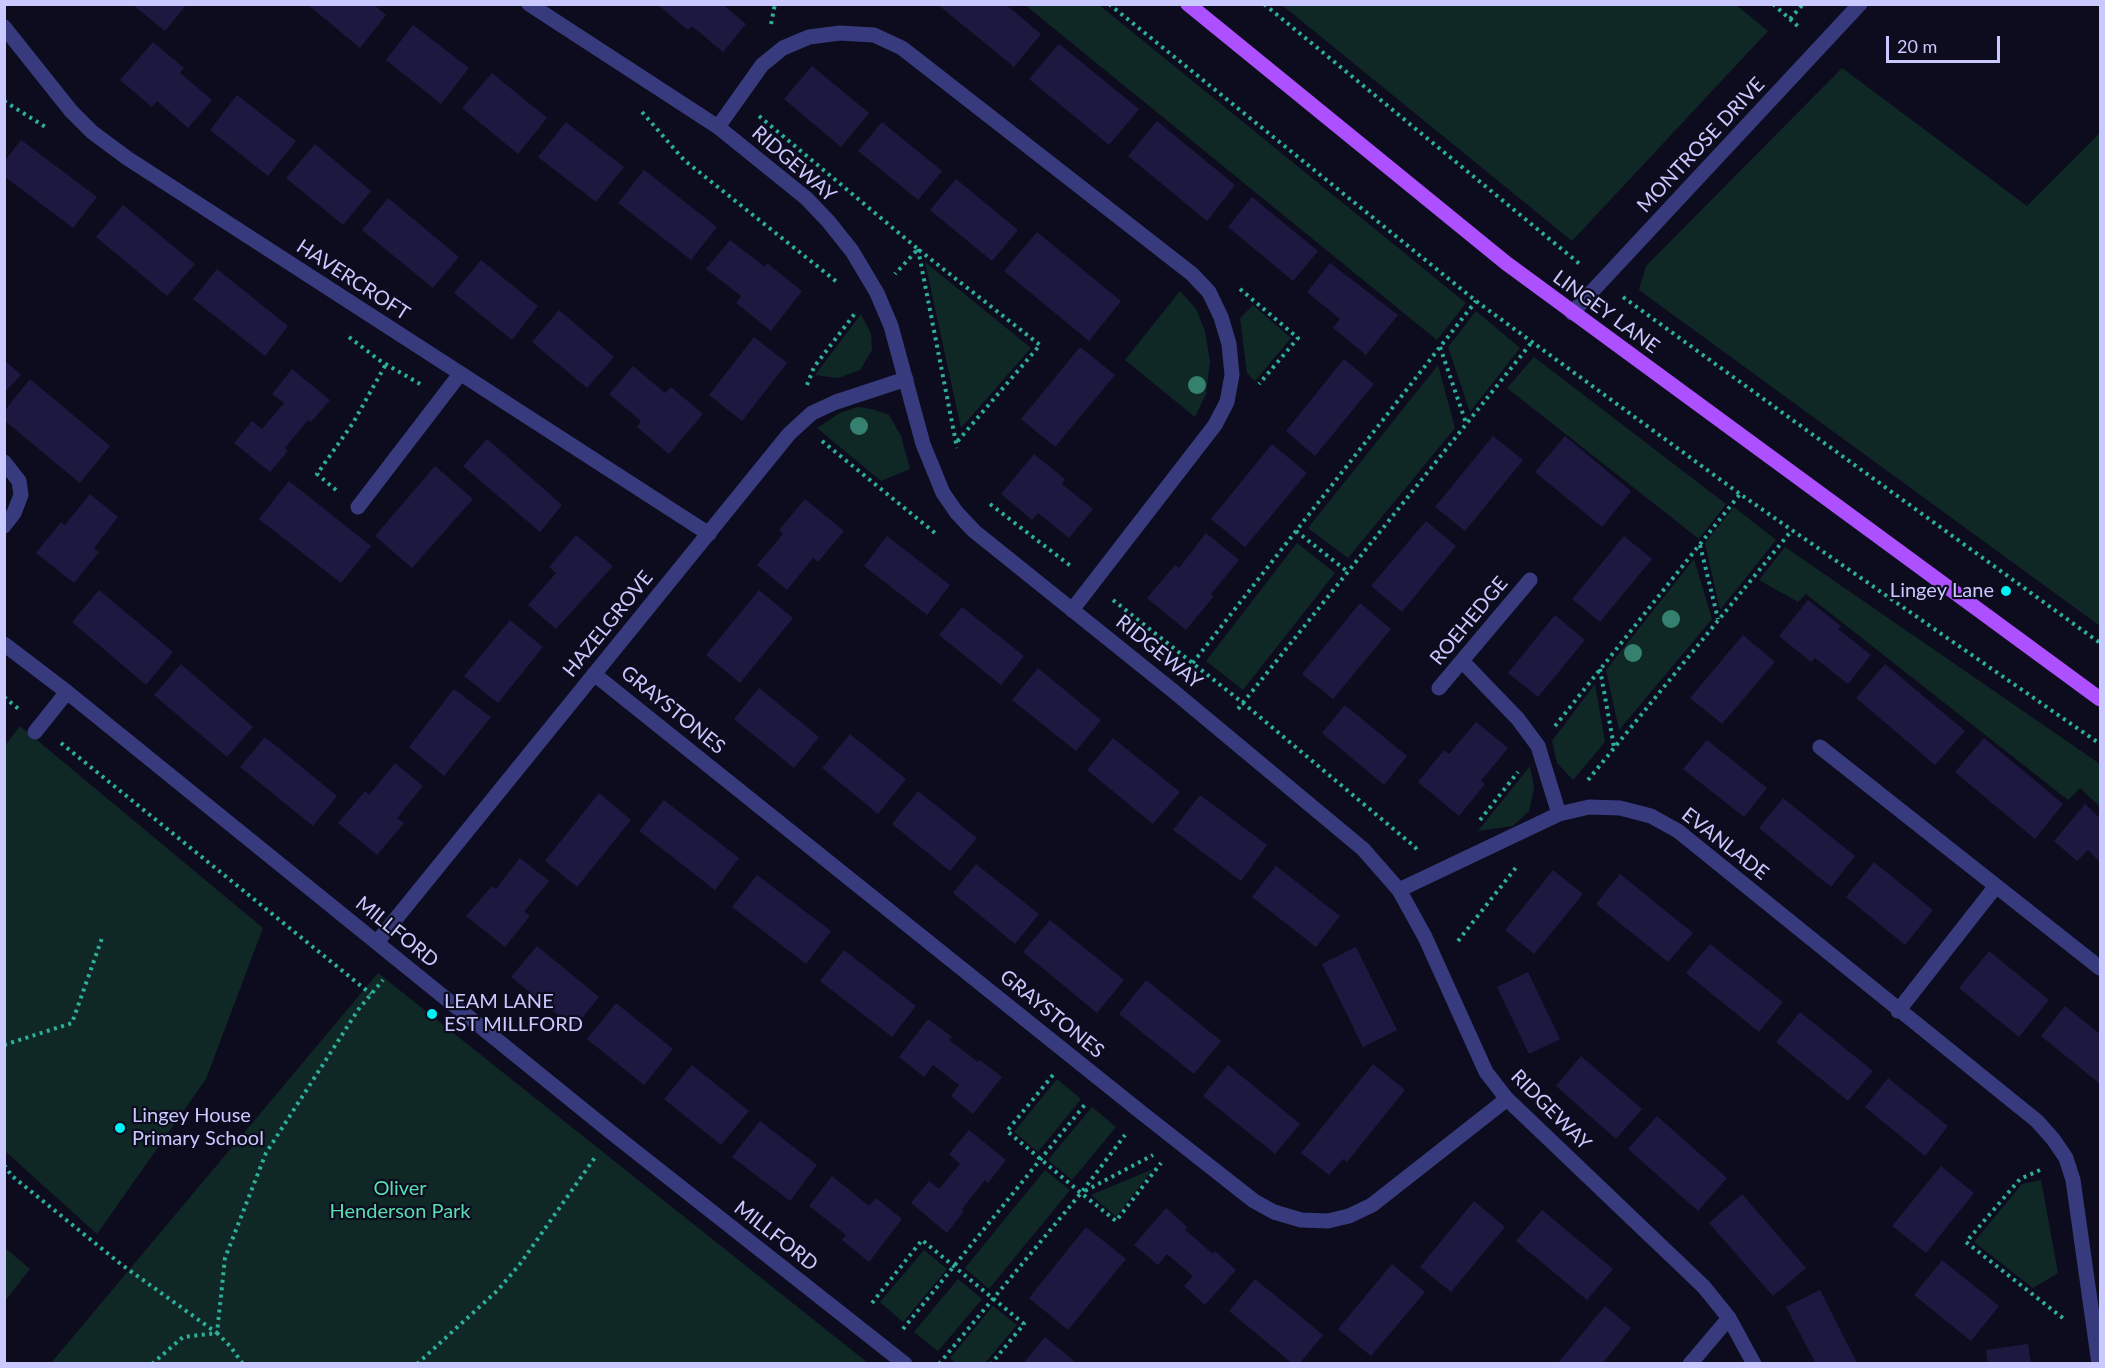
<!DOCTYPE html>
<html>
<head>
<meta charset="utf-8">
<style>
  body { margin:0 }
  #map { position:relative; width:2105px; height:1368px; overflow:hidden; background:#0d0c1e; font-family:Lato,sans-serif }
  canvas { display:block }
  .frame { position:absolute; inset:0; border:6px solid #cac9ff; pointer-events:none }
  .scale { position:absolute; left:1886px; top:36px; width:114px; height:27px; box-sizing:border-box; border:3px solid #cac9ff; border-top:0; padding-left:8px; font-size:18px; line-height:21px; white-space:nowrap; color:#cac9ff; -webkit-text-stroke:4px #0d0c1e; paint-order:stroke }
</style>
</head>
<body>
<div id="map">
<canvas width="2105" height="1368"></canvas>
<div class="frame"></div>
<div class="scale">20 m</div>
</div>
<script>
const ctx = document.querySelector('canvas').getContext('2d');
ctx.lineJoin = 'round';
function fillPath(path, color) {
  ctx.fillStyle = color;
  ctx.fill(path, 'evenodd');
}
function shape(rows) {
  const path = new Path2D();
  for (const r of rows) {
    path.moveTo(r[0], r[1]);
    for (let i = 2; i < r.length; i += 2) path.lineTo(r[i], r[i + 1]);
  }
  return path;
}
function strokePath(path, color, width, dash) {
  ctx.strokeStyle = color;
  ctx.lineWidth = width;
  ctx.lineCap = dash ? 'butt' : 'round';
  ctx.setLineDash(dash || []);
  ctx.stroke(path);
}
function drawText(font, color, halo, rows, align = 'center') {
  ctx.font = font + ' Lato,sans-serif';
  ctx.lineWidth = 4.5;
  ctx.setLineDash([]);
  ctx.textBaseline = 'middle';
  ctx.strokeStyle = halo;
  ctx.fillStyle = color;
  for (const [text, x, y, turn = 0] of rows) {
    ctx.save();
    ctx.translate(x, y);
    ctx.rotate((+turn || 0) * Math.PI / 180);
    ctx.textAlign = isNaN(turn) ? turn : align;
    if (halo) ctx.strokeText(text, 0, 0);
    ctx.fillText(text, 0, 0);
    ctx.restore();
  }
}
fillPath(shape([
  [1025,5,1099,5,1466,303,1437,340],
  [1282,5,1736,5,1768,31,1572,241],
  [1842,68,2027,206,2100,133,2100,626,1639,290,1646,266],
  [925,262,1031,348,961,428],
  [1180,291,1196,309,1205,331,1210,361,1206,394,1195,417,1125,360],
  [1253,305,1291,338,1255,381,1247,373,1240,318],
  [1476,311,1520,348,1470,412,1448,347],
  [861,314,871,334,872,350,860,370,838,378,815,375],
  [1534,357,1726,504,1699,539,1507,388],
  [1438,365,1455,428,1348,558,1308,528],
  [857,407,872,409,889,415,901,436,910,469,881,481,817,428,840,413],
  [1734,507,1776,540,1720,610,1705,543],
  [1297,543,1335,573,1243,690,1206,661],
  [1785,547,2100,764,2100,807,2080,788,2068,800,1806,594,1798,602,1759,580],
  [1694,559,1712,619,1619,730,1606,670],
  [1595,684,1605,742,1573,780,1557,763,1552,741],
  [20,726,263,928,206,1079,97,1234,5,1151,4,747],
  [1530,766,1534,788,1529,811,1513,826,1478,831],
  [378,973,868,1363,51,1363],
  [1057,1079,1081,1099,1038,1152,1014,1132],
  [1092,1107,1116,1127,1072,1180,1048,1160],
  [1153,1169,1116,1217,1091,1195],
  [1045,1170,1070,1190,989,1289,965,1268],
  [2041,1180,2058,1273,2033,1288,1974,1242,2022,1184],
  [5,1248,30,1269,5,1301],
  [924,1250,947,1269,903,1322,880,1302],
  [958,1279,982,1299,938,1351,914,1332],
  [993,1306,1017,1325,985,1363,956,1363,950,1358]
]), '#0f2825');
fillPath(shape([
  [132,4,187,4,165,31],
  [307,4,373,4,386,15,360,48],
  [657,4,722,4,746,24,723,52,692,26,688,30],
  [937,4,1005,4,1041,34,1014,67],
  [413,25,469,68,441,104,386,60],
  [153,42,184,68,180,73,212,100,188,128,157,101,152,107,120,80],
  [1059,44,1139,109,1109,145,1029,79],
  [812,66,869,113,841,147,784,99],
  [492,73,547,118,518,154,462,108],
  [237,95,296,141,268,176,210,130],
  [1157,121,1235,185,1207,221,1128,156],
  [566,122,624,167,596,202,538,157],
  [882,122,942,171,918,200,858,151],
  [21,140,97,197,73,228,4,176,4,162],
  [315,144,371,191,343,225,286,178],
  [644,170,717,227,691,260,618,203],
  [956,179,1018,230,992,261,930,210],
  [1252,197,1318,251,1293,281,1228,227],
  [388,198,459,257,433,288,362,230],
  [123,205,195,264,167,296,96,237],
  [1037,232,1121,301,1089,341,1004,271],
  [730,240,765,267,767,263,802,291,771,331,736,303,741,296,706,269],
  [481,260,538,306,512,340,454,293],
  [1330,263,1398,315,1366,355,1333,328,1340,319,1307,292],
  [217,269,288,326,265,356,193,299],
  [559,310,614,357,587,388,532,342],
  [754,337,787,363,742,421,709,395],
  [1080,347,1115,375,1055,447,1021,419],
  [1344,359,1374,384,1315,456,1286,431],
  [4,360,21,375,4,393],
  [633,366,665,393,671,387,703,414,669,454,637,427,641,421,609,394],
  [292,369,330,400,311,422,308,420,298,432,285,448,288,451,270,472,234,443,252,421,262,429,284,403,272,394],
  [30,379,110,446,80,483,5,421,5,410],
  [1493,436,1523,460,1465,531,1435,507],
  [1565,436,1631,491,1602,527,1535,472],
  [487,439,562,505,540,532,463,466],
  [1272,444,1307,473,1245,547,1211,519],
  [1034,454,1065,479,1062,484,1093,509,1069,538,1038,513,1032,520,1001,494],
  [435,466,473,499,412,568,375,536],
  [289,481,371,546,341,583,259,519],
  [90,494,118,517,94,548,99,552,74,583,36,553,61,522,65,525],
  [805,499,844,531,818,562,813,558,787,590,757,565,783,534,779,530],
  [1426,521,1456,546,1402,612,1371,586],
  [1206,533,1239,560,1211,594,1214,596,1186,630,1147,598,1175,565,1179,568],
  [576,535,613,566,556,629,528,605,556,573,549,567],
  [887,536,950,585,927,615,864,566],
  [1624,536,1652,559,1600,622,1572,599],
  [99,590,173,652,146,685,72,622],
  [759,590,793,618,740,683,706,655],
  [1808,600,1841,626,1838,629,1871,655,1848,684,1815,658,1811,662,1779,636],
  [1360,603,1391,629,1333,699,1302,674],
  [962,607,1024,656,1001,685,939,635],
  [1555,615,1585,640,1538,697,1508,673],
  [510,620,543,647,498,703,464,676],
  [1743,635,1775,662,1722,724,1690,698],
  [181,664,253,727,227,757,154,695],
  [1885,664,1965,731,1935,765,1856,698],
  [1038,668,1101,720,1076,751,1012,700],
  [759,688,819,737,794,768,734,719],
  [454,689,491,717,444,776,409,747],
  [1345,705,1407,756,1384,785,1322,733],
  [1476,722,1508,748,1481,781,1485,784,1459,816,1418,782,1444,750,1449,754],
  [850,734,906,779,878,814,822,768],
  [265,737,337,796,313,826,240,767],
  [1113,738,1180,792,1153,824,1087,770],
  [1984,738,2063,804,2035,839,1955,772],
  [1707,740,1767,788,1744,817,1683,769],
  [395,763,423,786,397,818,404,823,377,855,338,823,365,791,369,795],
  [918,791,977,838,950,871,892,824],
  [599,793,631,820,577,887,545,861],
  [1200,795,1267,845,1241,881,1173,830],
  [1783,798,1855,856,1831,887,1759,828],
  [664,800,739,858,715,890,639,831],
  [2085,804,2100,818,2100,862,2088,850,2077,861,2054,841],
  [520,858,549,881,524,912,530,916,505,947,466,916,492,886,496,889],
  [1874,862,1933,910,1905,945,1846,897],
  [976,864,1039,914,1015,944,953,893],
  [1276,866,1340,916,1316,947,1252,897],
  [1553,870,1583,894,1534,954,1505,930],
  [1620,874,1693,933,1668,962,1596,904],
  [757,875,831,931,806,964,732,907],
  [1050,920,1124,980,1097,1013,1023,952],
  [1710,944,1783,1002,1759,1032,1686,973],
  [537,946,599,997,574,1028,511,977],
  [1356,947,1397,1030,1363,1047,1322,964],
  [844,950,916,1006,892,1037,820,981],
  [1989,951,2049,1000,2019,1037,1959,988],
  [1528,972,1560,1039,1529,1054,1497,987],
  [1146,980,1221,1041,1194,1074,1119,1014],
  [616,1003,673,1049,644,1085,587,1039],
  [2065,1006,2100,1034,2100,1084,2041,1036],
  [1800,1012,1873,1071,1848,1101,1776,1042],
  [928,1019,952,1037,949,1040,978,1062,980,1060,1002,1077,973,1114,951,1096,959,1085,933,1065,924,1077,899,1057],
  [1581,1056,1642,1109,1616,1139,1556,1086],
  [1373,1064,1405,1090,1347,1162,1343,1159,1329,1175,1301,1153],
  [692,1065,749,1111,721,1145,664,1099],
  [1228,1065,1300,1124,1275,1154,1203,1096],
  [1888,1078,1948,1126,1925,1156,1865,1107],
  [1657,1116,1727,1178,1698,1211,1628,1149],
  [760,1121,817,1165,790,1201,732,1157],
  [969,1130,1006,1160,988,1183,985,1180,962,1209,964,1211,947,1233,911,1203,929,1181,939,1189,960,1164,949,1154],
  [1941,1166,1974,1193,1926,1253,1892,1226],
  [832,1176,869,1206,876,1198,902,1219,869,1262,842,1240,846,1235,809,1206],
  [1742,1194,1806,1268,1773,1296,1709,1223],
  [1474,1201,1505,1227,1451,1292,1420,1267],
  [1166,1208,1187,1227,1185,1230,1197,1240,1213,1254,1215,1251,1236,1270,1205,1305,1184,1286,1193,1276,1167,1254,1158,1265,1134,1245],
  [1542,1210,1613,1269,1587,1300,1516,1241],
  [1086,1227,1126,1259,1068,1330,1029,1298],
  [1942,1260,1999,1306,1971,1341,1914,1295],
  [1392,1264,1425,1292,1371,1356,1338,1329],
  [1255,1279,1323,1335,1299,1364,1293,1364,1229,1311],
  [1820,1290,1841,1332,1858,1364,1816,1364,1786,1307],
  [1605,1306,1631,1328,1602,1364,1557,1364],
  [1045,1337,1074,1361,1072,1364,1023,1364],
  [2028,1344,2031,1364,1988,1364,1986,1350]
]), '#1c183f');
strokePath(shape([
  [1109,4,1476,301,1740,494,2100,744],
  [1264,4,1581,265],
  [1773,4,1800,28],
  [1790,19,1803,4],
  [771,24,775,4],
  [4,101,47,128],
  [642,112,684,160,837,282],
  [759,116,918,249,895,274],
  [918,249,957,448],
  [919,250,1040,345,956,443],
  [1240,289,1298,338,1259,384],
  [1623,297,2100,643],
  [349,337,379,360,420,384],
  [1440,347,1466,423],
  [807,385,814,367,856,312],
  [822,441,935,533],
  [336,490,317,474,353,423,386,364],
  [990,504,1072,567],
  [1296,531,1348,572],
  [1700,545,1718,619],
  [1113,600,1243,703,1415,847,1417,850],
  [1188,669,1476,301],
  [1600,669,1614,747],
  [4,697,20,710],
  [1238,709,1532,342],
  [1555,726,1740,494],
  [61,743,371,994],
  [1588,780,1792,530],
  [1480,820,1518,772],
  [1458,941,1518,865],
  [4,1045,72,1023,102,938],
  [1053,1075,1007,1131,1081,1193,1116,1221,1161,1163],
  [4,1165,12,1176,122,1265,217,1333,225,1258,266,1153,358,1010,383,980],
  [2040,1170,2020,1179,1966,1242,2064,1319],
  [1085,1191,1153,1155],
  [872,1303,922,1240,1024,1324,991,1364],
  [903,1329,1087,1102],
  [152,1364,183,1337,217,1333,230,1346,243,1364],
  [417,1364,498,1290,520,1264,596,1156],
  [939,1364,1081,1193,1125,1135]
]), '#2daf9b', 4, [3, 4.5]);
strokePath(shape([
  [529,4,718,127,806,198,828,221,852,251,877,293,891,326,923,444,943,493,957,513,974,531,1172,690,1363,849,1399,890,1425,937,1486,1072,1507,1099,1704,1287,1729,1318,1754,1364],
  [4,27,71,111,92,132,127,158,709,534],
  [718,127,762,65,783,48,809,37,840,33,874,35,902,48,1192,274,1209,292,1221,317,1229,344,1232,375,1227,402,1215,425,1072,610],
  [1572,313,1860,4],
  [4,462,19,481,21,495,14,513,4,526],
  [358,507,460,374],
  [4,644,67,692,612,1133,905,1364],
  [1462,661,1518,719,1538,746,1559,814],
  [594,674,1142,1113,1254,1201,1274,1212,1301,1220,1328,1221,1349,1216,1372,1205,1507,1099],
  [1439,688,1530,580],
  [35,732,67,692],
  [1820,747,2100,968],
  [1399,890,1559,814,1589,807,1620,808,1651,816,1678,831,2037,1121,2053,1139,2066,1158,2073,1180,2099,1364],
  [377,942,789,434,812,413,836,402,906,379],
  [1898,1011,1996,886],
  [1690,1364,1729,1318]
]), '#373b7d', 15);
strokePath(shape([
  [1188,4,1506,263,2100,699]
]), '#ad50ff', 15);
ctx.fillStyle = '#35806e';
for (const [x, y] of [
  [1197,385],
  [859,426],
  [1671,619],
  [1633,653]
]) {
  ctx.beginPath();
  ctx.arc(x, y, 9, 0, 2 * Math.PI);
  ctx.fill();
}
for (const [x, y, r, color] of [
  [2006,591,6,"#00f2f4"],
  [432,1014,6,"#00f2f4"],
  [120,1128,6,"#00f2f4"]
]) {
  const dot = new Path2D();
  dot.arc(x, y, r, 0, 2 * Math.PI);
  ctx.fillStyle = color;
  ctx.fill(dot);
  strokePath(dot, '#0d0c1e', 2);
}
drawText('20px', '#cac9ff', '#0d0c1e', [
  ["MONTROSE DRIVE",1701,145,-47],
  ["RIDGEWAY",794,164,41],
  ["HAVERCROFT",353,280,33],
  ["LINGEY LANE",1606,312,36],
  ["ROEHEDGE",1469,621,-50],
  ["HAZELGROVE",608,624,-51],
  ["RIDGEWAY",1159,652,39],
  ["GRAYSTONES",673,710,39],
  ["EVANLADE",1725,844,38],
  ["MILLFORD",397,932,39],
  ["GRAYSTONES",1052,1014,39],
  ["RIDGEWAY",1551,1110,45],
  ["MILLFORD",776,1236,38]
]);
drawText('20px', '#cac9ff', '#0d0c1e', [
  ["Lingey Lane",1994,591,"right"],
  ["LEAM LANE",444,1002],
  ["EST MILLFORD",444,1025],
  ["Lingey House",132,1116],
  ["Primary School",132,1139]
], 'left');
drawText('20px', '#56deaf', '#0d0c1e', [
  ["Oliver",400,1189],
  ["Henderson Park",400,1212]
]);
</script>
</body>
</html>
